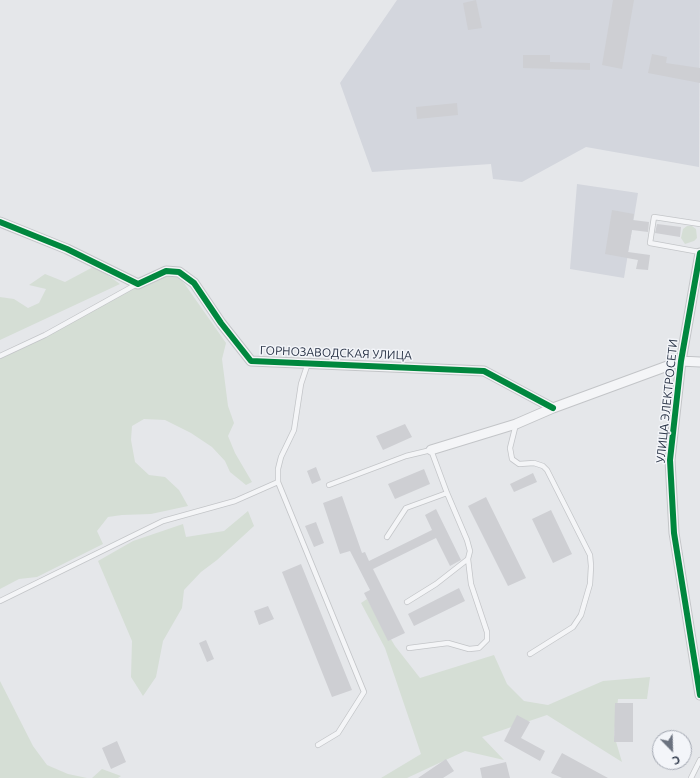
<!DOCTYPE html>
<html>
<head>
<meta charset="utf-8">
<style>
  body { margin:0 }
  #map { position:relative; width:700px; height:778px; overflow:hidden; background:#e5e7ea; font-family:Ubuntu,sans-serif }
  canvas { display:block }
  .north { position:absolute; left:652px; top:730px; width:40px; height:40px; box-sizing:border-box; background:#f3f5f9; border:1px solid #a2a7b1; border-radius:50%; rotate:157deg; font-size:11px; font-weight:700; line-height:16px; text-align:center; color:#293346 }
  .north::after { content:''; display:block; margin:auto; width:14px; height:18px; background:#6b727f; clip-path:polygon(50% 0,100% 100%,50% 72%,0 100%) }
</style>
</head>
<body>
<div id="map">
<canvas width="700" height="778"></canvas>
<div class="north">С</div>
</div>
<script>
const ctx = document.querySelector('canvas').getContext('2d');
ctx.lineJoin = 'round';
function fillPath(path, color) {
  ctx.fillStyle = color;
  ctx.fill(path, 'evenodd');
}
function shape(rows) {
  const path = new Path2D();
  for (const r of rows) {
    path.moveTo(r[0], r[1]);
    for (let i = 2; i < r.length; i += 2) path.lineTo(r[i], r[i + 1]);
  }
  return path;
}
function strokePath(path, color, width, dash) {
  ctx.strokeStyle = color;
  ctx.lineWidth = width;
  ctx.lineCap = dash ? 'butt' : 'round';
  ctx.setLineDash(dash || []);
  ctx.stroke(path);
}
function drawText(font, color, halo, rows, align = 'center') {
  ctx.font = font + ' Ubuntu,sans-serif';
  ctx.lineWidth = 3;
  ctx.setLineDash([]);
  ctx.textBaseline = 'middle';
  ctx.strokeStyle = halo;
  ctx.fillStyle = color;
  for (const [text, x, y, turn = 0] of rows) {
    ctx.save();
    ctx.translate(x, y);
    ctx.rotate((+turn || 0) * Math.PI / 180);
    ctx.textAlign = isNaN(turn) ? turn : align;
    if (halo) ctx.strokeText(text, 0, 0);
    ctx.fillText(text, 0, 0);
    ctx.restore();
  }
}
fillPath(shape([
  [397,0,700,0,699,167,586,147,522,182,493,179,491,164,372,172,340,83],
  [577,184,638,193,624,278,570,269]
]), '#d3d6dd');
fillPath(shape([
  [687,226,692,226,696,229,697,238,694,241,685,244,681,238,683,229],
  [95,266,120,284,0,340,0,297,14,299,28,308,39,303,46,289,29,285,45,274,65,282],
  [167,274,175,275,184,283,226,343,222,359,228,406,234,423,228,436,235,453,252,482,246,485,230,472,225,461,212,447,191,433,165,420,144,419,132,426,131,440,135,462,149,475,165,477,179,490,188,506,151,514,122,515,108,517,97,531,103,544,37,577,19,579,0,589,0,356,134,287],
  [248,511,254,526,217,560,201,572,184,590,182,608,163,641,156,677,143,696,131,677,132,641,98,561,133,541,183,524,186,537,224,531],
  [367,599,395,646,420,678,494,655,507,684,524,701,548,705,603,681,650,677,647,699,618,699,614,735,622,762,547,715,482,737,504,760,465,751,407,778,381,778,421,754,385,648,361,603],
  [0,681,33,746,47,765,68,774,87,778,0,778],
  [102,769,121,776,118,778,92,778]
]), '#d5ded5');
fillPath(shape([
  [476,0,482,28,468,30,463,3],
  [613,0,634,0,622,69,602,65],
  [652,54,667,57,666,63,700,68,700,83,648,73],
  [523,55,550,55,550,62,590,63,590,70,523,68],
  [457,103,458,115,417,119,416,107],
  [612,210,634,214,633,220,649,222,648,232,632,230,628,252,650,255,648,270,636,269,638,260,605,254],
  [657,224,681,227,680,237,655,233],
  [405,424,412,437,383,450,376,436],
  [316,467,321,480,312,484,307,471],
  [424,469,430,484,395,499,388,484],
  [533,473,537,482,514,492,510,484],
  [342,496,362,553,365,552,369,561,432,530,425,515,436,509,461,560,450,566,436,538,373,569,405,633,388,641,364,593,370,590,350,551,340,554,323,503],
  [486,497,526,578,508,586,468,506],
  [551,510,572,554,553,563,532,519],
  [316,522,324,543,314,547,305,526],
  [301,564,352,690,332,697,282,572],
  [459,588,465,601,414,626,408,614],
  [268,606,274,619,259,625,254,611],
  [206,640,214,659,207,662,199,643],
  [615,703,633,703,633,742,614,742],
  [517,715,530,722,521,738,545,751,540,761,504,741],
  [117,741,126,762,111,769,102,748],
  [562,753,608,778,562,778,551,773],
  [446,759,454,771,443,778,418,778],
  [506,762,510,778,482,778,480,768]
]), '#cecfd3');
const service = shape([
  [700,224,654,217,650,243,700,252],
  [0,356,45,335,137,284],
  [308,363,301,384,294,430,281,457,278,469,278,482,364,692,338,733,318,745],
  [516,424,510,448,512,459,519,464,534,463,543,466,547,470,590,555,591,566,590,584,581,615,573,627,530,654],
  [329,485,406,456,431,450,447,493,467,540,470,551,468,559,436,584,407,602],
  [387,537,406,508,447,493],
  [0,601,163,521,235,501,278,482],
  [409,648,448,643,469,649,479,648,487,640,487,632,471,584,468,559],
  [691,778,700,760]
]);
const minor = shape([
  [0,222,67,249,138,284,166,271,179,272,194,283,221,323,251,361,484,371,553,408],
  [700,253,681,361,670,460,674,533,700,695],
  [431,450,516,424,553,408,681,361,700,362]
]);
strokePath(service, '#c3c5c8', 6);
strokePath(minor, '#c3c5c8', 11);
strokePath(service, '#f4f5f7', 4.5);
strokePath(minor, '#f4f5f7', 9);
strokePath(shape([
  [0,222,67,249,138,284,166,271,179,272,194,283,221,323,251,361,484,371,553,408],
  [700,253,681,361,670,460,674,533,700,695]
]), '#00873e', 6);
drawText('12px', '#293346', '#f3f5f9', [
  ["ГОРНОЗАВОДСКАЯ УЛИЦА",336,353,2],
  ["УЛИЦА ЭЛЕКТРОСЕТИ",667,401,-84]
]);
</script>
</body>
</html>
